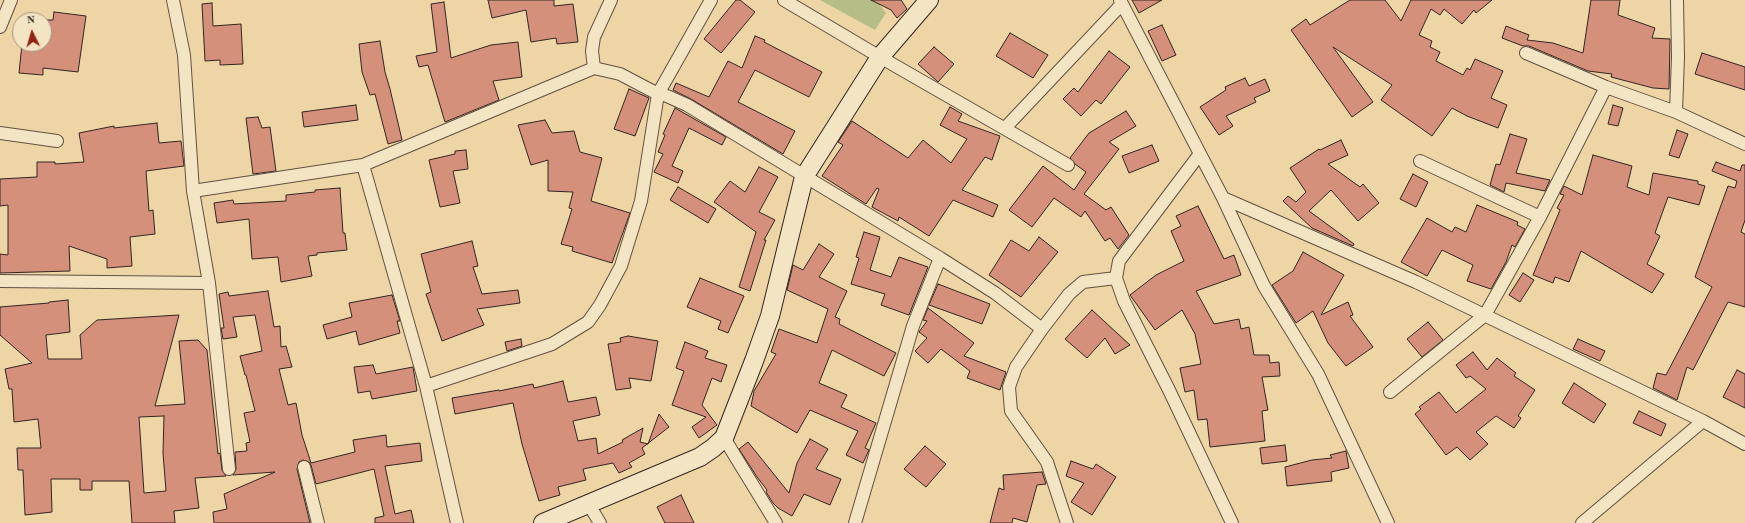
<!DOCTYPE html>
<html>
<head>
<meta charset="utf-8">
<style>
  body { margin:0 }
  #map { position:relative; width:1745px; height:523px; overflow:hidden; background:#edd5a5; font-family:"Old Standard TT",serif }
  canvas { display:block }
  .north { position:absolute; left:12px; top:12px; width:40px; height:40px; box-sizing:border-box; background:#f3e4c4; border:1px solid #a69882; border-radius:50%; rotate:355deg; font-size:11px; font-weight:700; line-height:16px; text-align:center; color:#322520 }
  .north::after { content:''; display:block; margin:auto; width:14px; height:18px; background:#8f2418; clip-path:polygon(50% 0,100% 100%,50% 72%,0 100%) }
</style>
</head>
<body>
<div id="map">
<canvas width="1745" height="523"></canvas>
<div class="north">N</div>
</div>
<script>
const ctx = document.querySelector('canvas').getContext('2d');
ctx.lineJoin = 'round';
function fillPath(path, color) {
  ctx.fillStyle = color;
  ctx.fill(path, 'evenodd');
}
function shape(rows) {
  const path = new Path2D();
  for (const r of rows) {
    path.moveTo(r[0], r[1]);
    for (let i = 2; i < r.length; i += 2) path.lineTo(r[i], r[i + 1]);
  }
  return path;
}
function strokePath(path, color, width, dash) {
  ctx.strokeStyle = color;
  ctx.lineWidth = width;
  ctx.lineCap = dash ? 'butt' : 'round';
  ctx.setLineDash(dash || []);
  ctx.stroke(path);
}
fillPath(shape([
  [820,0,883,0,879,4,886,13,875,30]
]), '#b7bd87');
const building = shape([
  [488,0,554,0,554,6,573,4,578,42,557,44,556,38,531,42,526,10,492,18,488,0],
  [736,0,740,0,755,12,721,53,704,39,736,0],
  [871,0,901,0,907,9,897,18,891,10,871,0],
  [1132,0,1162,0,1139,13,1132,0],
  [1350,0,1385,0,1401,21,1411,0,1492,0,1476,13,1474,10,1462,24,1444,9,1440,15,1431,9,1419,35,1432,41,1430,47,1440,52,1436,61,1463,75,1467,68,1470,70,1475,59,1503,71,1491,98,1507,105,1498,128,1467,116,1452,108,1432,136,1381,100,1392,85,1333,47,1373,102,1352,117,1291,30,1306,19,1310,25,1350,0],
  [1591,0,1620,0,1618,15,1655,28,1652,38,1670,39,1669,89,1653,88,1611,77,1612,74,1588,71,1529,46,1523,46,1502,38,1506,26,1529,35,1527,40,1553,43,1583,53,1591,0],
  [444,2,451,58,491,45,518,42,522,77,493,81,499,100,445,122,428,65,419,67,416,56,437,52,431,4,444,2],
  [212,3,213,26,241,24,243,64,220,65,220,60,205,61,202,4,212,3],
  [54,12,86,16,78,72,43,68,43,75,19,73,22,44,44,44,44,20,53,20,54,12],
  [1162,25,1176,55,1162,61,1148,31,1162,25],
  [1010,33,1048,55,1033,78,996,56,1010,33],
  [755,36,765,40,764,42,822,72,809,97,755,70,738,102,795,131,783,154,691,99,673,90,676,83,709,97,728,61,742,68,755,36],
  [380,41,385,72,390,89,402,140,388,144,375,94,370,95,362,72,359,44,380,41],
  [934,47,954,64,938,82,918,64,934,47],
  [1109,51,1130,67,1101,104,1096,100,1081,116,1063,99,1074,88,1078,92,1109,51],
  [1702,53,1745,67,1745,90,1695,74,1702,53],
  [1245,78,1249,86,1265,79,1270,91,1254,98,1256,102,1226,116,1233,126,1219,135,1200,107,1226,90,1225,87,1245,78],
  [629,89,649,98,635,136,614,129,629,89],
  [356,105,358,120,304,127,302,112,356,105],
  [1613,105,1623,108,1618,126,1608,124,1613,105],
  [950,107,962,114,958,121,1000,136,992,160,985,157,962,190,998,205,993,217,953,200,929,236,899,217,898,221,872,207,879,189,877,188,866,204,822,176,843,145,838,142,852,121,908,158,923,140,951,163,967,139,940,125,950,107],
  [675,108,726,137,722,145,689,128,672,166,683,171,678,183,654,172,663,154,658,152,665,135,663,134,675,108],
  [1126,111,1136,126,1109,142,1119,149,1084,194,1106,210,1111,207,1129,235,1118,249,1110,238,1105,241,1085,211,1081,217,1054,198,1032,227,1009,210,1043,166,1074,190,1086,172,1075,164,1070,158,1089,133,1126,111],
  [258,117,262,128,270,127,276,171,253,174,246,118,258,117],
  [545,120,552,133,574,131,580,152,602,158,591,201,630,213,612,263,572,251,573,247,561,244,572,209,569,208,573,192,548,191,548,160,531,165,518,125,545,120],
  [157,123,159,143,181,141,184,166,146,171,149,211,153,210,155,234,130,237,132,266,107,268,107,259,69,246,70,271,0,273,0,254,8,255,8,205,0,206,0,179,37,177,37,162,55,162,55,164,84,162,79,133,114,126,114,128,157,123],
  [1677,130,1688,134,1679,158,1669,155,1677,130],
  [1510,134,1527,139,1516,173,1550,180,1545,191,1506,183,1504,192,1490,185,1496,164,1500,165,1510,134],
  [1341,140,1348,155,1328,164,1360,187,1363,184,1379,203,1358,221,1331,190,1309,211,1354,244,1353,246,1312,228,1283,201,1288,196,1296,202,1306,192,1290,168,1319,149,1320,150,1341,140],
  [1152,145,1159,161,1129,173,1122,156,1152,145],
  [466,150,468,169,453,171,460,203,440,207,429,160,455,154,455,151,466,150],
  [1593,155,1632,166,1627,187,1649,195,1653,173,1698,181,1698,184,1705,186,1699,205,1668,197,1655,233,1660,236,1647,264,1664,274,1652,293,1581,251,1569,282,1555,277,1553,283,1533,275,1560,210,1557,208,1564,195,1560,194,1564,186,1582,195,1593,155],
  [1716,162,1740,171,1742,165,1745,165,1745,220,1741,232,1745,234,1745,307,1728,302,1693,370,1687,367,1677,400,1653,388,1657,373,1666,375,1712,287,1695,277,1728,186,1735,188,1737,181,1712,171,1716,162],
  [759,167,778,177,759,212,775,220,764,240,766,240,750,291,739,287,756,232,714,202,730,181,745,192,759,167],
  [1413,174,1428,182,1416,207,1400,199,1413,174],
  [678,187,716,209,708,223,670,200,678,187],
  [340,188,343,233,345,233,347,250,317,253,317,255,308,256,312,276,281,282,278,257,252,259,249,219,217,223,214,203,233,200,234,204,286,201,286,195,315,192,315,190,340,188],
  [1477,205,1518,222,1517,225,1525,229,1515,247,1512,245,1506,262,1491,289,1467,281,1473,265,1442,250,1427,276,1401,262,1427,218,1452,232,1455,227,1466,232,1477,205],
  [1198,206,1224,259,1234,255,1241,275,1196,291,1214,324,1239,319,1241,329,1249,327,1254,355,1269,355,1270,363,1279,362,1280,376,1262,377,1268,410,1262,411,1265,441,1210,447,1207,419,1198,420,1194,390,1185,392,1180,368,1201,364,1195,334,1182,310,1155,330,1130,295,1156,275,1184,261,1171,231,1181,226,1176,216,1198,206],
  [864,232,880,237,870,270,891,277,899,257,928,267,909,315,881,305,885,294,851,284,859,258,856,257,864,232],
  [1039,237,1058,252,1021,297,989,275,1011,240,1029,251,1039,237],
  [472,241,478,266,473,267,482,294,518,290,520,303,477,309,484,325,442,341,426,294,431,292,421,254,472,241],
  [819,244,834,254,819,277,847,291,835,317,840,319,839,324,896,353,884,376,832,350,819,383,847,395,841,407,876,423,865,448,869,450,863,463,846,455,858,431,810,410,797,433,751,406,754,391,776,354,771,352,779,329,817,343,828,309,787,290,793,265,803,270,819,244],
  [1303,252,1344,275,1321,315,1348,302,1353,315,1350,316,1373,347,1346,366,1328,343,1313,311,1296,323,1272,285,1293,271,1303,252],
  [1523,273,1534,280,1520,302,1509,295,1523,273],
  [700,278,744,296,728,333,718,329,721,321,687,307,700,278],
  [938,284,990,304,982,324,929,305,938,284],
  [268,291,274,327,280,326,281,347,286,346,292,367,279,369,288,405,296,403,302,435,311,463,355,452,353,440,386,435,387,447,420,443,422,461,385,466,395,514,411,510,414,523,375,523,375,518,384,516,374,469,316,484,311,465,309,462,303,460,299,462,297,469,310,523,214,523,213,512,227,509,224,494,275,472,233,475,236,469,235,452,247,451,246,443,250,442,244,413,255,411,246,375,245,375,240,356,262,351,255,315,233,317,237,337,223,339,221,328,224,328,219,294,228,292,229,296,268,291],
  [392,295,400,321,397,321,400,333,359,345,356,331,327,339,323,325,352,317,349,303,392,295],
  [68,300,70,332,46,335,48,359,82,359,80,335,97,320,179,315,155,406,185,404,179,341,198,340,207,350,218,454,220,453,222,470,226,476,195,478,199,508,174,511,175,523,132,523,129,481,92,481,92,490,80,490,80,479,51,479,52,512,25,515,23,470,18,470,17,448,41,448,38,419,14,422,12,389,9,389,5,369,32,363,0,335,0,307,49,303,49,302,68,300],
  [164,416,163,453,166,491,144,493,139,417,164,416],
  [928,308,974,343,964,356,1006,372,1000,390,967,378,970,371,941,349,928,363,915,351,927,338,919,332,927,321,923,320,928,308],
  [1092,310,1130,345,1115,354,1105,338,1087,358,1065,339,1092,310],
  [1428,322,1443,340,1422,357,1407,339,1428,322],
  [628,336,658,341,651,381,629,378,631,388,616,390,608,344,621,342,620,338,628,336],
  [521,339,522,346,507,351,505,342,521,339],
  [1578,339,1605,351,1600,361,1573,349,1578,339],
  [685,342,708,351,705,358,727,365,721,382,712,378,702,405,717,425,699,438,692,427,706,417,672,405,684,371,676,368,685,342],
  [1473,352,1487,370,1497,358,1516,373,1514,376,1535,390,1518,416,1521,418,1514,428,1496,416,1476,432,1488,444,1470,460,1457,447,1446,455,1415,414,1421,409,1419,407,1439,392,1456,413,1486,389,1470,376,1466,378,1456,365,1473,352],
  [373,365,376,374,413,367,417,391,372,399,370,391,358,393,354,367,373,365],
  [1737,370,1745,374,1745,408,1723,397,1737,370],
  [563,381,568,402,596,397,600,415,573,421,578,441,596,438,598,454,623,442,622,440,643,428,640,442,648,444,659,414,669,427,642,448,645,454,629,463,632,467,619,473,613,463,583,469,586,480,558,487,560,495,539,501,522,444,513,403,455,414,452,398,499,390,499,391,533,384,534,388,563,381],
  [1574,383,1606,404,1594,423,1562,403,1574,383],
  [1639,411,1666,424,1661,436,1633,423,1639,411],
  [810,439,828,449,816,469,841,479,830,505,804,494,792,516,778,508,773,503,766,492,767,490,757,477,739,449,748,442,789,493,797,463,810,439],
  [1285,445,1287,461,1262,464,1260,448,1285,445],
  [925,446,946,464,926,487,904,469,925,446],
  [1346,451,1349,468,1331,472,1332,481,1287,486,1285,467,1312,460,1332,458,1330,455,1346,451],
  [1071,461,1093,469,1096,464,1116,477,1092,515,1071,502,1084,483,1066,476,1071,461],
  [1042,472,1046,484,1037,485,1027,522,1013,518,1012,523,990,523,999,488,1004,490,1003,475,1042,472],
  [681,495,694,523,665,523,657,507,681,495]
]);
fillPath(building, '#d5907c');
strokePath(building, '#322520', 1);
const street = shape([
  [173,0,184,55,193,191,209,283,229,469],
  [611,0,594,37,592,51,594,68,620,74,658,94,711,0],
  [784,0,880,57,1068,165],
  [1120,0,1223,198,1264,286,1318,374,1388,523],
  [0,27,11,0],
  [1526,53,1606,87,1676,112,1745,144],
  [1676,112,1678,57,1677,0],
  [1005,128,1122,4],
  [0,133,57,141],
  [1199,155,1119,261,1116,278,1124,301,1169,390,1232,523],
  [1420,161,1540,217],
  [363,165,426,386,457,523],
  [193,191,363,165,594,68],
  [1223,198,1416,282,1703,421,1745,444],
  [0,281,209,283],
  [1042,329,1016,367,1009,387,1011,411,1047,462,1067,523],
  [426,386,552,344,588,322,600,305,621,266,641,201,658,94,667,96,687,105,940,258,995,293,1042,329,1069,294,1083,282,1116,278],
  [1390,392,1485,315,1540,217,1606,87],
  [724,438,776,523],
  [304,467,318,523],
  [588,503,600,523],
  [855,523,913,326,940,258],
  [1582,523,1703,421]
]);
const secondary = shape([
  [543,523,700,457,713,448,724,438,754,361,770,316,804,177,880,57,929,0]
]);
strokePath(street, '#615141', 14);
strokePath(secondary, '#322520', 20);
strokePath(street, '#f3e4c4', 12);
strokePath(secondary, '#f3e4c4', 18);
</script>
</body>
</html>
